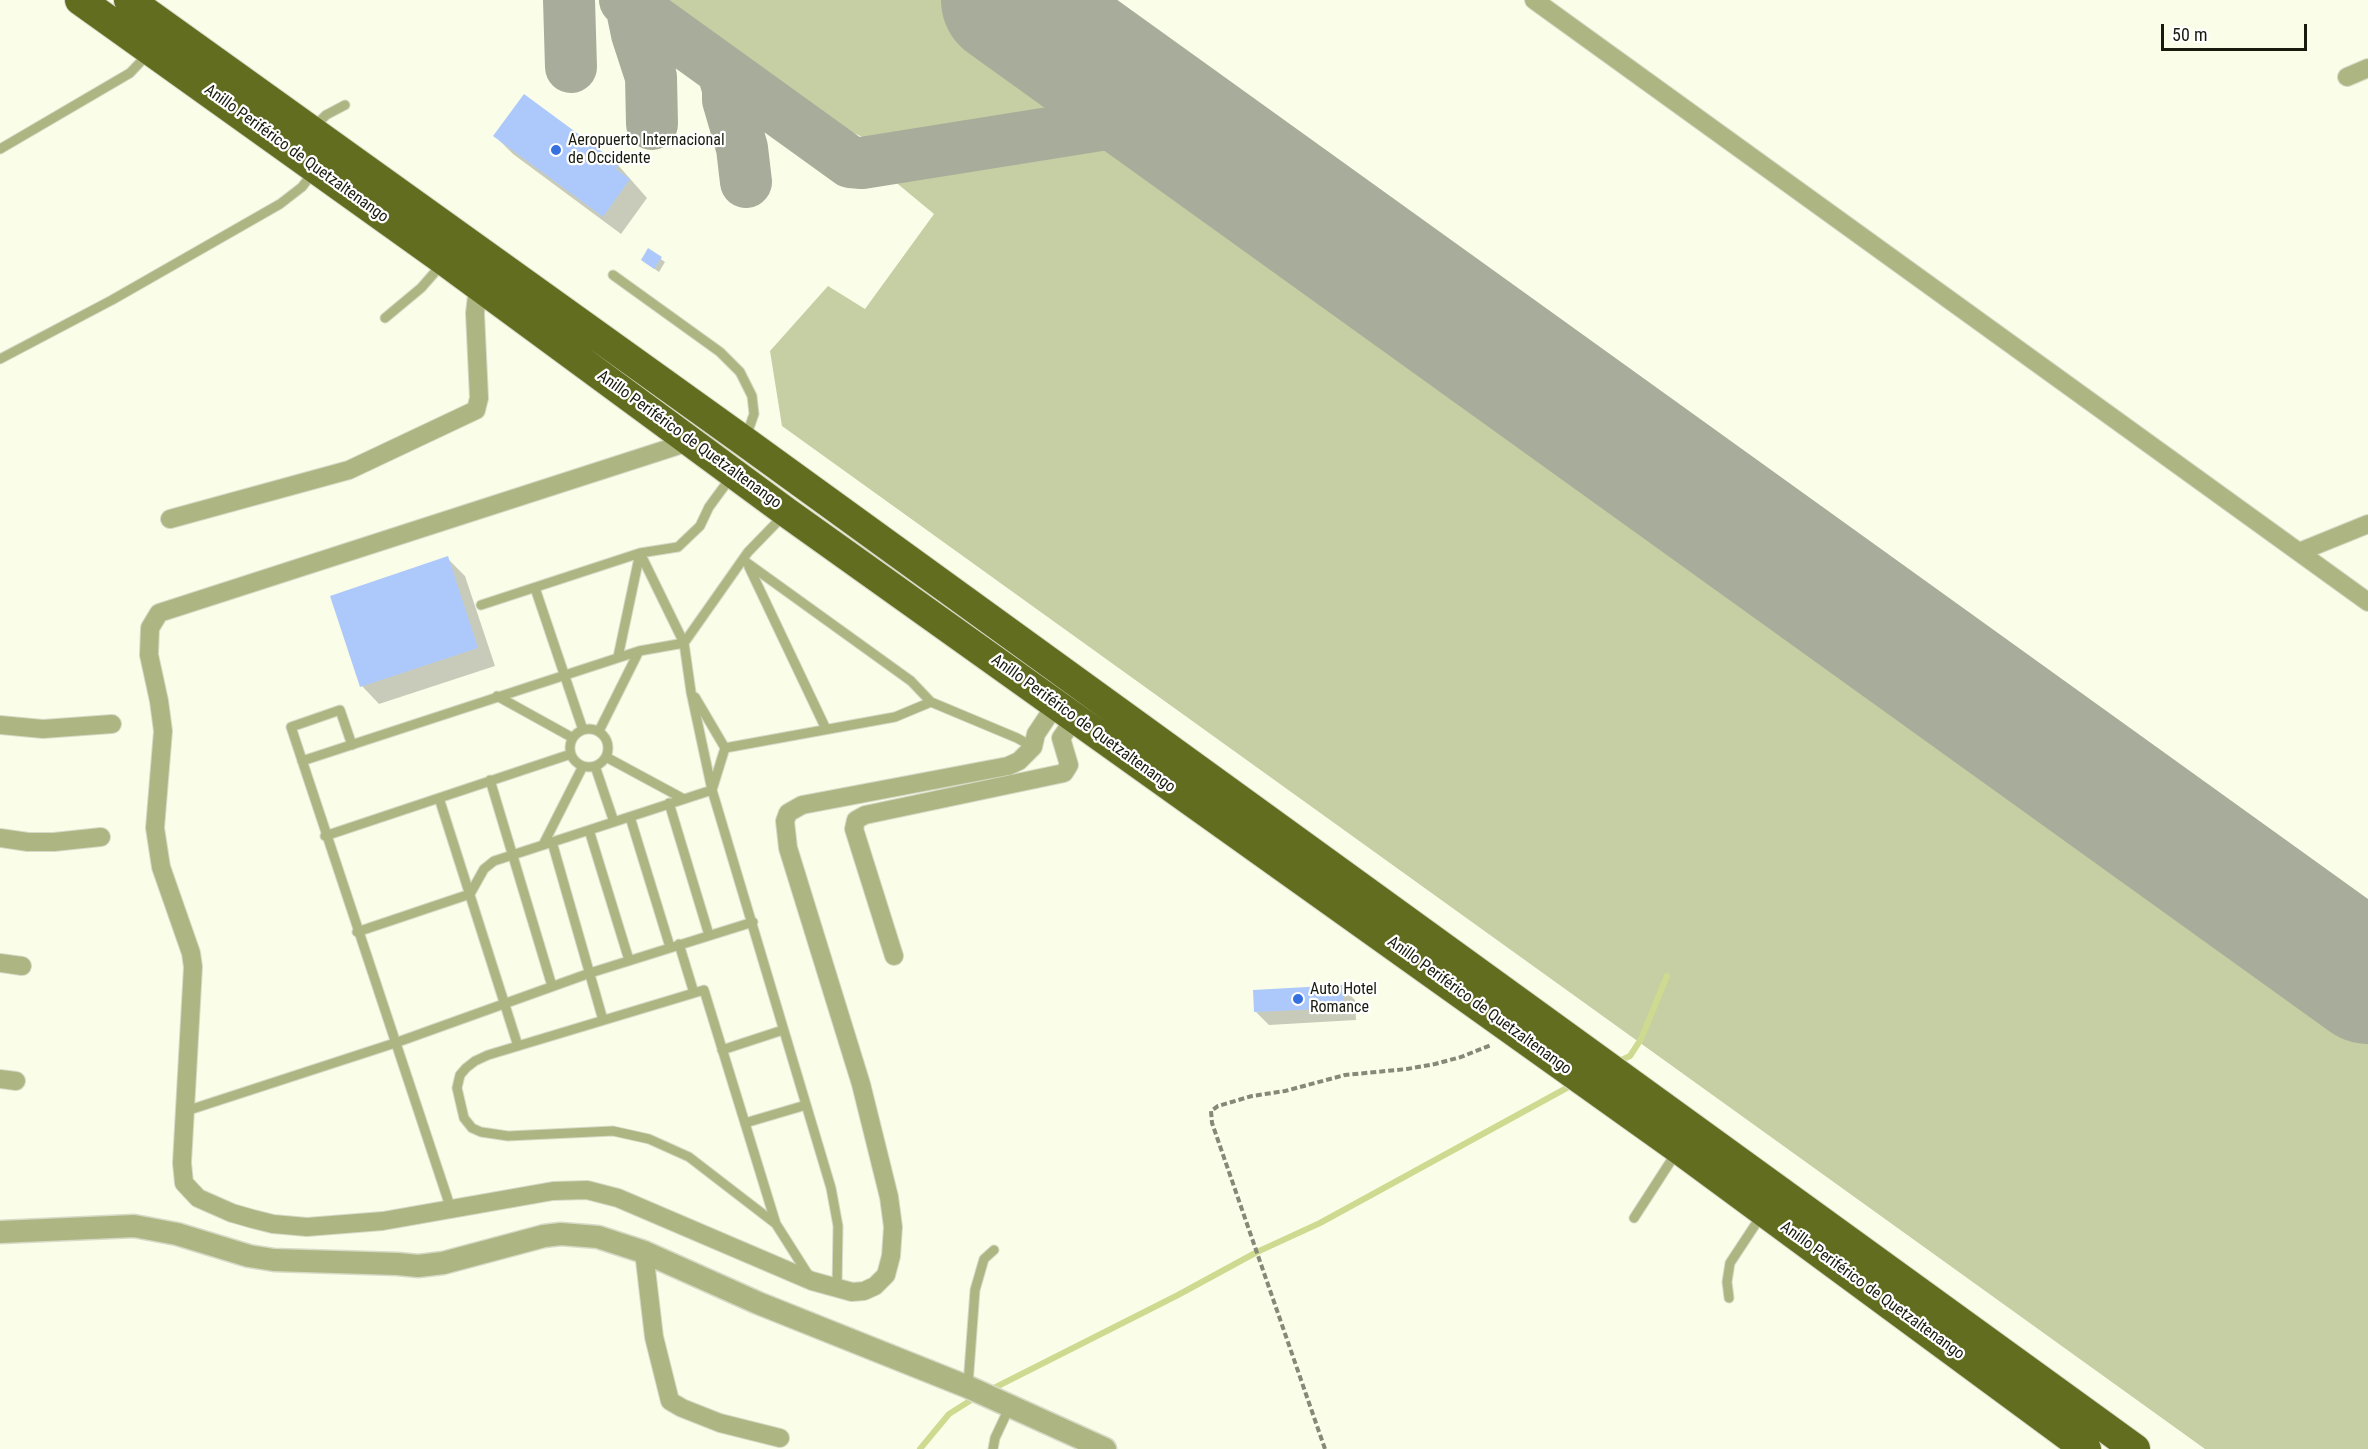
<!DOCTYPE html>
<html>
<head>
<meta charset="utf-8">
<style>
  body { margin:0 }
  #map { position:relative; width:2368px; height:1449px; overflow:hidden; background:#fafee9; font-family:"Roboto Condensed",sans-serif }
  canvas { display:block }
  .scale { position:absolute; left:2161px; top:24px; width:146px; height:27px; box-sizing:border-box; border:3px solid #171a0d; border-top:0; padding-left:8px; font-size:18px; line-height:21px; white-space:nowrap; color:#171a0d; -webkit-text-stroke:4px #fff; paint-order:stroke }
</style>
</head>
<body>
<div id="map">
<canvas width="2368" height="1449"></canvas>
<div class="scale">50 m</div>
</div>
<script>
const ctx = document.querySelector('canvas').getContext('2d');
ctx.lineJoin = 'round';
function fillPath(path, color) {
  ctx.fillStyle = color;
  ctx.fill(path, 'evenodd');
}
function shape(rows) {
  const path = new Path2D();
  for (const r of rows) {
    if (r.length === 3) {
      path.moveTo(r[0] + r[2], r[1]);
      path.arc(r[0], r[1], r[2], 0, 2 * Math.PI);
      continue;
    }
    path.moveTo(r[0], r[1]);
    for (let i = 2; i < r.length; i += 2) path.lineTo(r[i], r[i + 1]);
  }
  return path;
}
function strokePath(path, color, width, dash) {
  ctx.strokeStyle = color;
  ctx.lineWidth = width;
  ctx.lineCap = dash ? 'butt' : 'round';
  ctx.setLineDash(dash || []);
  ctx.stroke(path);
}
function drawText(font, color, halo, rows, align = 'center') {
  ctx.font = font + ' "Roboto Condensed",sans-serif';
  ctx.lineWidth = 4.5;
  ctx.setLineDash([]);
  ctx.textBaseline = 'middle';
  ctx.strokeStyle = halo;
  ctx.fillStyle = color;
  for (const [text, x, y, turn = 0] of rows) {
    ctx.save();
    ctx.translate(x, y);
    ctx.rotate((+turn || 0) * Math.PI / 180);
    ctx.textAlign = isNaN(turn) ? turn : align;
    if (halo) ctx.strokeText(text, 0, 0);
    ctx.fillText(text, 0, 0);
    ctx.restore();
  }
}
fillPath(shape([
  [666,0,956,0,1048,66,1056,83,1055,102,1046,111,1035,116,900,139,867,139,840,127],
  [1113,140,1142,140,1183,163,2368,1019,2368,1449,2205,1449,782,426,770,351,828,286,865,309,934,214,893,180]
]), '#c6cea4');
fillPath(shape([
  [525,96,618,165,647,198,621,234,513,154,495,136],
  [648,250,665,262,659,272,646,263],
  [447,558,465,576,495,666,379,704,362,686],
  [1342,987,1355,1000,1356,1020,1269,1025,1256,1012]
]), '#0003');
strokePath(shape([
  [1615,1063,1630,1056,1641,1039,1667,976],
  [988,1391,1178,1295,1257,1252,1320,1223,1574,1084],
  [920,1449,949,1414,976,1397]
]), '#ceda90', 6);
strokePath(shape([
  [569,0,571,67],
  [625,0,850,162,862,163,1100,125,1138,123,1168,129,1192,138,1244,170],
  [631,5,637,34,651,77,652,124],
  [1055,36,1080,61,1091,82,1092,91,1091,101,1086,115,1072,126,1060,131],
  [723,72,728,89,728,100,742,148,746,182]
]), '#a8ac9a', 52);
strokePath(shape([
  [1006,0,2368,979]
]), '#a8ac9a', 130);
fillPath(shape([
  [524,94,619,164,616,169,630,179,603,217,493,136],
  [648,248,662,257,654,269,641,260],
  [448,556,478,648,360,687,330,596],
  [1343,985,1344,1008,1254,1012,1253,990]
]), '#adc9fb');
const service = shape([
  [313,128,326,115,345,105],
  [0,149,130,73,147,55],
  [613,275,720,352,740,372,752,396,754,414,746,437],
  [385,318,421,288,443,263],
  [0,359,112,300,280,204,302,187,314,171],
  [640,553,684,643,691,692,712,790,831,1188,838,1226,837,1288],
  [743,560,911,681,931,702,1017,738,1033,747],
  [749,567,826,729],
  [535,588,583,730],
  [481,605,640,553,678,547,700,526,709,507,731,477],
  [618,657,640,553],
  [497,696,573,738],
  [589,748,19],
  [599,731,639,651],
  [352,745,340,710,291,727,451,1209],
  [725,748,895,717,931,702],
  [606,757,682,798],
  [302,761,639,651,684,643,748,552,783,516],
  [595,766,614,822],
  [490,780,552,986],
  [439,798,518,1046],
  [669,803,709,935],
  [630,817,670,947],
  [589,830,629,960],
  [325,836,571,754],
  [552,842,603,1020],
  [543,845,583,766],
  [357,932,470,894,484,869,494,861,712,790,725,748,695,697],
  [679,944,694,993],
  [722,1050,783,1030],
  [183,1112,395,1043,590,973,753,922],
  [745,1123,806,1105],
  [1634,1218,1676,1153],
  [776,1224,704,990,488,1055,475,1061,466,1068,460,1075,457,1088,464,1118,472,1128,481,1132,508,1136,613,1131,649,1139,689,1157,776,1224,809,1276],
  [1729,1298,1727,1282,1730,1263,1761,1216],
  [968,1385,975,1290,984,1259,994,1250],
  [993,1449,995,1438,1010,1406]
]);
const minor = shape([
  [1534,0,2368,602],
  [2347,77,2368,68],
  [692,441,159,613,150,628,149,655,159,701,163,731,155,828,161,867,191,953,193,967,182,1163,184,1183,198,1198,232,1213,253,1219,273,1224,307,1227,383,1221,553,1191,587,1190,618,1198,812,1281,852,1292,864,1291,875,1286,886,1275,891,1256,893,1227,889,1197,861,1084,788,848,785,821,788,813,802,805,1008,766,1019,761,1033,747,1036,734,1056,704],
  [170,519,349,470,476,410,479,398,475,313,478,287],
  [2299,552,2368,524],
  [0,725,43,729,112,724],
  [0,838,28,842,54,842,101,837],
  [894,956,854,829,856,820,865,815,1064,773,1069,765,1061,738,1075,718],
  [0,963,22,966],
  [0,1079,16,1081],
  [644,1252,654,1337,670,1401,682,1408,720,1423,780,1438]
]);
const tertiary = shape([
  [0,1232,134,1226,177,1234,249,1256,274,1260,398,1264,418,1266,443,1263,544,1236,561,1234,598,1237,644,1252,758,1303,968,1387,1105,1449]
]);
const trunk = shape([
  [80,0,445,261,786,512,1679,1149,2086,1449],
  [129,0,744,441,2135,1449]
]);
strokePath(service, '#d6dac6', 11);
strokePath(minor, '#d6dac6', 20);
strokePath(tertiary, '#d6dac6', 25);
strokePath(trunk, '#d6dac6', 32);
strokePath(shape([
  [1325,1449,1212,1123,1211,1111,1218,1106,1252,1096,1285,1091,1345,1075,1407,1069,1435,1064,1461,1057,1491,1045]
]), '#868978', 4, [6, 3]);
strokePath(service, '#adb683', 9);
strokePath(minor, '#adb683', 18);
strokePath(tertiary, '#adb683', 22);
strokePath(trunk, '#636d20', 30);
for (const [x, y, r, color] of [
  [556,150,6,"#3671df"],
  [1298,999,6,"#3671df"]
]) {
  const dot = new Path2D();
  dot.arc(x, y, r, 0, 2 * Math.PI);
  ctx.fillStyle = color;
  ctx.fill(dot);
  strokePath(dot, '#fff', 2);
}
drawText('16px', '#171a0d', '#fff', [
  ["Aeropuerto Internacional",568,141],
  ["de Occidente",568,159],
  ["Auto Hotel",1310,990],
  ["Romance",1310,1008]
], 'left');
drawText('16px', '#171a0d', '#fff', [
  ["Anillo Periférico de Quetzaltenango",296,154,36],
  ["Anillo Periférico de Quetzaltenango",689,440,36],
  ["Anillo Periférico de Quetzaltenango",1083,724,36],
  ["Anillo Periférico de Quetzaltenango",1479,1006,36],
  ["Anillo Periférico de Quetzaltenango",1872,1291,36]
]);
</script>
</body>
</html>
